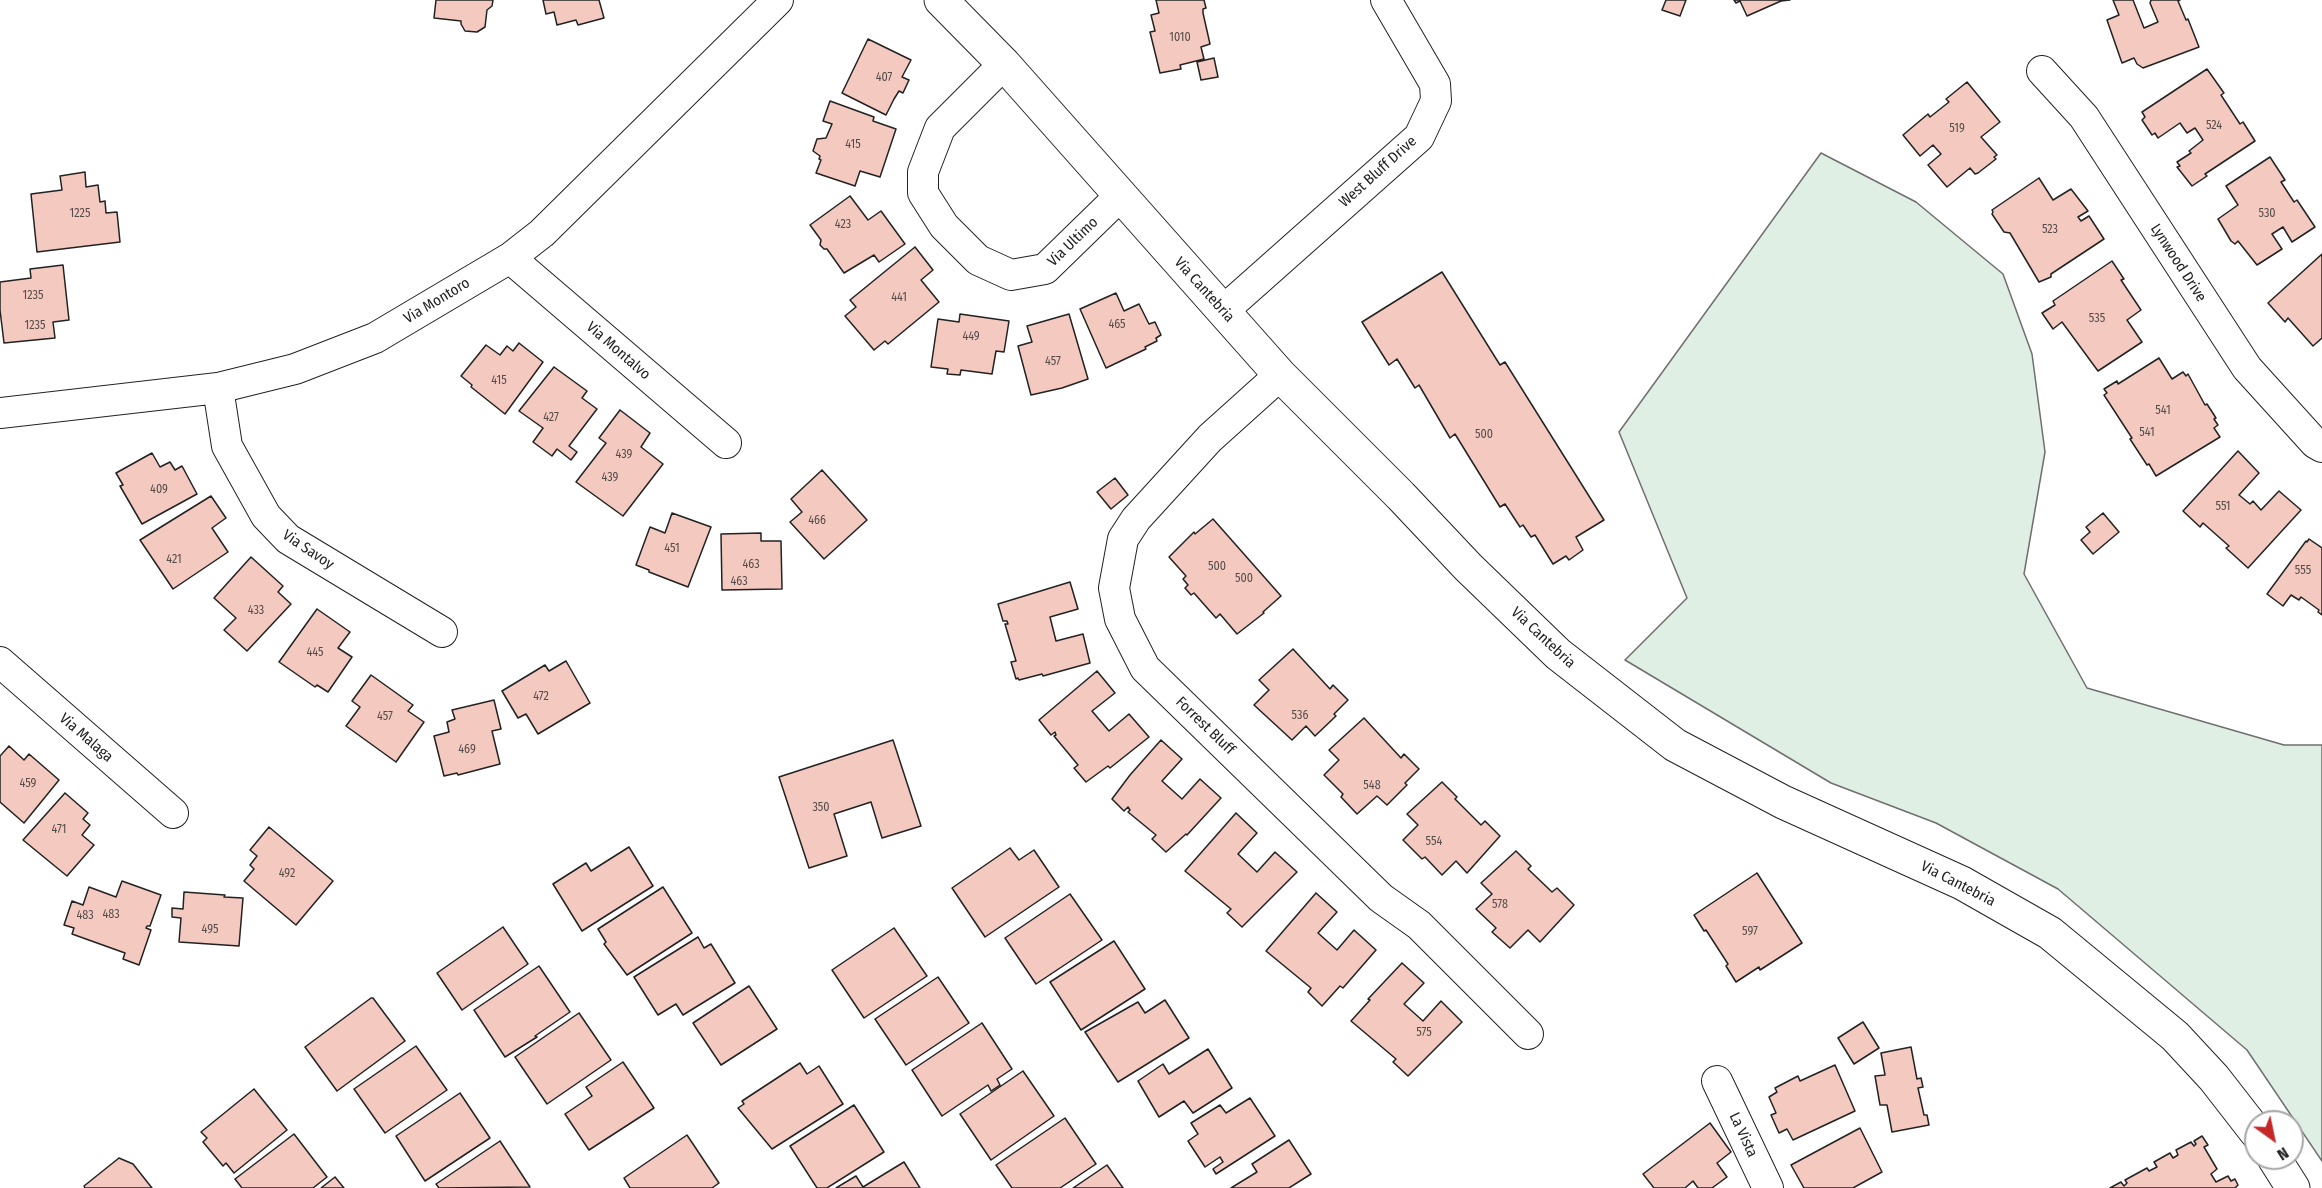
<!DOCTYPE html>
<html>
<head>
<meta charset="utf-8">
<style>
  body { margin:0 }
  #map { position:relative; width:2322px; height:1188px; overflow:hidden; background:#fff; font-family:"Fira Sans Condensed",sans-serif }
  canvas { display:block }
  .north { position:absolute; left:2244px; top:1110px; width:60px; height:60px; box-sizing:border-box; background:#fff; border:2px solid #a7a7a7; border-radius:50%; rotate:147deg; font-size:16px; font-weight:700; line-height:24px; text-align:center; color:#222 }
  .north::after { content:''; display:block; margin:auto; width:21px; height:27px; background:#c62828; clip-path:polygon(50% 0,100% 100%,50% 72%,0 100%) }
</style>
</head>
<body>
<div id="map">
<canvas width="2322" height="1188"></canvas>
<div class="north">N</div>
</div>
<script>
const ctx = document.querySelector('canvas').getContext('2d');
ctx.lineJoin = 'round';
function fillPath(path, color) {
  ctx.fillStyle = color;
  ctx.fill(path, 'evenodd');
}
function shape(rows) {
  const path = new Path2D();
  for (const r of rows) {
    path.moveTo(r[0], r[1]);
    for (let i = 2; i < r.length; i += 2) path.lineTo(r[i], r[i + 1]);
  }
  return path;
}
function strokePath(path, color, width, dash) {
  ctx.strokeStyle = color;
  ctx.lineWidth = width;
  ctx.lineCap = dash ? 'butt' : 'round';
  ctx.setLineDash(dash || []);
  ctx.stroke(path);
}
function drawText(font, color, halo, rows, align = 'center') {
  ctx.font = font + ' "Fira Sans Condensed",sans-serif';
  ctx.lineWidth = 4.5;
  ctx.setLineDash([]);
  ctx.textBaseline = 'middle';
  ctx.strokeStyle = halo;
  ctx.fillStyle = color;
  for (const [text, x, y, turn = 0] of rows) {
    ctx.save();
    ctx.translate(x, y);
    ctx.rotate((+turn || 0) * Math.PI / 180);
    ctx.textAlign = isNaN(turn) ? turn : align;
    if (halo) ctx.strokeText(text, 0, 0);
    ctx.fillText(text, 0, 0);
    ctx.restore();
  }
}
const green = shape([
  [1821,153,1916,202,2003,274,2032,354,2045,452,2024,574,2087,688,2284,745,2322,745,2322,1161,2247,1050,2058,889,1936,823,1831,783,1625,660,1687,598,1619,432,1821,153]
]);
fillPath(green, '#e0efe3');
strokePath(green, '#6f6f6f', 1.5);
const building = shape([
  [436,0,493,0,492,6,487,10,485,27,477,32,465,31,461,24,461,21,434,18,436,0],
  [543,0,599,0,604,18,578,25,576,20,557,25,554,12,546,14,543,0],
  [1156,0,1204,0,1206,8,1203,9,1203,13,1210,44,1201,47,1204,59,1180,65,1181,69,1160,73,1150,32,1155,31,1151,15,1159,13,1156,0],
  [1666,0,1686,0,1680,16,1662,10,1666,0],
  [1734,0,1790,0,1781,1,1747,16,1740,1,1736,3,1734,0],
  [2113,0,2133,0,2144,28,2158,22,2150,3,2151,0,2180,0,2178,1,2186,20,2188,19,2199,47,2143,68,2137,64,2134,58,2122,63,2107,20,2119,15,2113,0],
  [868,39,911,60,902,77,909,80,903,93,899,91,894,99,886,115,842,93,868,39],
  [1214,58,1218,77,1201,80,1197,62,1214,58],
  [2207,69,2224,93,2221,95,2240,124,2243,122,2255,141,2205,174,2207,176,2192,186,2177,167,2180,166,2177,162,2191,153,2189,151,2203,140,2195,128,2187,133,2180,123,2158,138,2155,133,2152,135,2142,120,2145,117,2142,112,2207,69],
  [1967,82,2000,122,1981,137,1997,155,1994,157,1996,159,1978,173,1975,174,1970,168,1947,187,1928,165,1941,154,1933,145,1920,156,1903,135,1928,114,1930,117,1949,102,1946,99,1967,82],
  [830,101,874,117,873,121,896,129,880,177,860,171,855,186,816,173,821,160,819,159,820,156,813,151,817,139,826,138,832,124,823,121,830,101],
  [2270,157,2285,180,2281,182,2294,202,2297,200,2315,227,2292,242,2283,227,2272,234,2282,249,2257,265,2238,241,2235,244,2231,241,2218,219,2238,205,2226,186,2270,157],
  [85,172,86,187,98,185,100,202,105,201,106,213,117,212,120,242,37,252,31,194,62,190,60,176,85,172],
  [2039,178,2053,200,2071,189,2088,211,2078,217,2081,221,2089,216,2104,239,2051,274,2051,277,2039,282,2010,233,2004,232,1992,214,1993,212,1992,210,2039,178],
  [850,196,868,220,881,211,905,244,879,262,874,255,844,273,827,249,824,249,820,245,821,240,810,225,850,196],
  [915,247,933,270,921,280,939,302,888,344,885,341,874,350,845,316,856,307,850,300,915,247],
  [2322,254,2322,338,2313,346,2288,318,2285,322,2268,303,2322,254],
  [2112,261,2124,279,2121,280,2141,310,2127,320,2142,342,2098,371,2062,322,2053,329,2042,313,2055,305,2053,301,2112,261],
  [63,265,69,320,53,322,55,338,4,343,0,310,0,282,31,278,30,269,63,265],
  [1442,272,1500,365,1505,362,1604,520,1576,537,1583,550,1569,560,1566,556,1553,564,1535,535,1531,537,1523,525,1520,527,1505,504,1500,507,1455,434,1450,438,1419,385,1415,388,1397,359,1389,365,1362,322,1442,272],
  [1116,293,1124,311,1139,304,1149,324,1155,322,1161,335,1156,338,1157,341,1145,347,1146,349,1106,368,1080,309,1116,293],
  [960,314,1009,321,1004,352,996,351,992,374,961,370,960,375,947,374,948,369,931,367,938,319,959,322,960,314],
  [1069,314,1088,379,1062,388,1031,395,1018,346,1032,342,1027,326,1069,314],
  [519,343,543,362,505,414,471,387,472,385,461,376,486,345,500,355,507,346,513,351,519,343],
  [2159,358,2172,379,2183,372,2186,376,2188,374,2205,405,2207,404,2216,418,2214,419,2218,425,2214,428,2220,437,2156,476,2149,464,2147,465,2130,439,2132,438,2104,395,2107,393,2104,389,2117,381,2118,384,2159,358],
  [554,367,587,391,582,398,597,409,569,446,577,452,571,460,557,449,552,456,533,442,543,428,519,411,554,367],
  [620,410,650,433,641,447,663,464,623,516,576,482,606,443,599,438,620,410],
  [2238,451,2259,473,2239,495,2250,504,2253,501,2261,510,2279,491,2301,510,2248,568,2226,548,2229,546,2203,523,2200,527,2183,511,2238,451],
  [152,453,160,467,170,462,175,470,182,466,197,494,142,524,120,486,123,485,116,473,152,453],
  [822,470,867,520,824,559,790,522,802,512,791,499,822,470],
  [1115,478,1128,495,1111,509,1097,492,1115,478],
  [211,496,226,518,212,528,228,552,173,589,140,540,211,496],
  [672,513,711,527,688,587,649,572,649,570,636,565,650,527,665,533,672,513],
  [2103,513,2119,532,2093,554,2081,540,2090,532,2086,527,2103,513],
  [1213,519,1281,596,1263,612,1264,613,1237,634,1220,614,1216,618,1194,593,1191,595,1185,588,1188,585,1183,579,1186,576,1169,557,1194,532,1195,534,1213,519],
  [761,533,761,541,781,541,782,589,722,590,721,534,761,533],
  [2309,539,2322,548,2322,615,2318,612,2319,610,2301,597,2299,600,2291,595,2283,606,2267,594,2306,541,2307,542,2309,539],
  [251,557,283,586,278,592,291,604,247,651,224,630,236,618,214,598,251,557],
  [1070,582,1078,609,1050,617,1056,641,1083,634,1090,663,1043,676,1042,674,1019,680,1018,678,1016,679,1011,662,1016,661,1005,624,1008,624,1007,621,1003,621,998,604,1070,582],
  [317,609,350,632,338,648,352,657,328,692,317,685,315,687,279,662,317,609],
  [1293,649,1330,689,1333,685,1348,700,1334,714,1336,716,1315,736,1306,726,1292,740,1254,705,1269,690,1259,680,1293,649],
  [566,661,590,703,538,734,526,714,518,718,502,691,545,665,549,671,566,661],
  [1097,671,1115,693,1092,711,1109,731,1129,714,1149,737,1110,768,1108,766,1086,782,1074,768,1078,765,1054,736,1056,735,1055,732,1051,735,1039,720,1097,671],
  [371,675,413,705,408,711,424,722,396,762,346,726,360,707,352,701,371,675],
  [494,700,501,729,492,731,500,764,458,775,457,773,444,776,434,736,449,732,447,722,455,719,452,710,494,700],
  [1364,718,1401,758,1404,754,1419,769,1405,783,1407,785,1387,805,1377,796,1357,814,1341,797,1343,794,1324,775,1339,760,1329,750,1364,718],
  [893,740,921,826,882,838,871,802,834,814,847,856,809,868,779,777,893,740],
  [1161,740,1182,759,1162,781,1182,799,1200,779,1221,798,1187,835,1186,834,1166,852,1152,839,1156,835,1128,812,1130,810,1128,807,1124,811,1112,799,1130,775,1161,740],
  [9,746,24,760,29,754,59,780,24,823,0,802,0,756,9,746],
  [1442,782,1457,797,1455,799,1481,825,1485,821,1500,836,1467,873,1456,861,1442,875,1425,857,1422,859,1403,840,1418,825,1407,814,1442,782],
  [65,793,88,813,83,819,90,825,82,835,94,845,67,876,23,840,65,793],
  [1236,813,1257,833,1238,854,1257,872,1275,852,1297,872,1242,927,1227,913,1231,909,1185,871,1236,813],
  [269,827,333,881,296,925,244,881,254,869,250,865,257,856,250,850,269,827],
  [629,847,653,886,582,931,553,884,586,863,591,871,629,847],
  [1010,848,1019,860,1034,850,1059,887,985,937,952,888,1010,848],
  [1516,851,1531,866,1528,869,1552,892,1557,888,1574,905,1540,942,1528,930,1510,948,1492,932,1496,928,1476,909,1492,894,1481,883,1516,851],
  [1757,873,1802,943,1760,970,1759,967,1736,982,1726,966,1728,964,1706,930,1704,931,1694,915,1757,873],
  [122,881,161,895,150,926,147,926,146,928,151,930,139,965,123,959,125,953,72,934,74,928,64,925,72,901,83,905,89,887,116,897,122,881],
  [663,887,692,933,627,975,604,944,606,942,598,929,663,887],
  [184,892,225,895,224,897,243,898,239,946,179,942,181,918,172,917,172,908,183,909,184,892],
  [1316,893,1337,912,1318,933,1337,950,1354,930,1376,950,1343,988,1340,986,1322,1006,1308,992,1311,988,1266,951,1316,893],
  [1070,894,1102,940,1036,984,1005,938,1070,894],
  [503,927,528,964,462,1010,437,973,503,927],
  [894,928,927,976,864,1018,832,970,894,928],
  [698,937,704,948,711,944,735,983,683,1015,676,1004,658,1015,634,977,698,937],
  [1114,941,1145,989,1081,1030,1050,982,1114,941],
  [1402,963,1424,983,1404,1004,1423,1021,1441,1001,1462,1022,1408,1076,1393,1062,1396,1059,1351,1021,1370,1000,1368,999,1402,963],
  [539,966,570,1012,535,1036,537,1037,505,1057,474,1010,539,966],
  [938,977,969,1023,906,1065,875,1019,938,977],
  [749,986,777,1029,721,1065,693,1023,749,986],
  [371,998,373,998,405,1041,337,1091,305,1047,371,998],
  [1165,1000,1189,1038,1118,1082,1085,1032,1138,1002,1145,1013,1165,1000],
  [579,1013,611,1060,547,1104,515,1057,579,1013],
  [1863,1022,1879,1048,1854,1064,1838,1038,1863,1022],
  [982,1023,1012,1069,997,1079,1000,1085,991,1091,988,1085,942,1116,912,1070,982,1023],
  [416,1046,447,1090,385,1133,354,1089,416,1046],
  [1911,1047,1917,1079,1921,1078,1923,1087,1918,1088,1924,1115,1927,1115,1929,1125,1892,1132,1887,1105,1880,1105,1875,1076,1885,1075,1881,1053,1911,1047],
  [1208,1049,1232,1088,1193,1113,1184,1101,1159,1117,1138,1081,1163,1064,1169,1074,1208,1049],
  [623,1062,654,1108,589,1150,565,1114,592,1096,586,1087,623,1062],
  [800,1063,807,1074,819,1066,843,1104,772,1149,738,1108,744,1104,742,1101,800,1063],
  [1835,1065,1855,1111,1793,1140,1787,1129,1779,1133,1771,1115,1776,1113,1769,1097,1777,1092,1775,1088,1798,1076,1800,1081,1835,1065],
  [1023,1071,1054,1116,991,1160,960,1114,1023,1071],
  [254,1089,287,1130,234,1173,226,1163,223,1166,203,1142,207,1138,201,1132,254,1089],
  [460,1093,490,1138,425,1181,396,1136,460,1093],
  [1250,1098,1275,1136,1216,1174,1213,1169,1223,1162,1220,1157,1205,1167,1188,1141,1198,1134,1191,1123,1220,1105,1226,1113,1250,1098],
  [854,1105,884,1152,827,1188,817,1188,790,1146,854,1105],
  [1065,1118,1096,1164,1060,1188,1012,1188,996,1165,1065,1118],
  [1710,1123,1731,1152,1717,1163,1727,1177,1712,1188,1698,1188,1693,1181,1685,1188,1654,1188,1643,1174,1710,1123],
  [1860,1128,1882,1172,1853,1188,1804,1188,1791,1165,1860,1128],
  [294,1134,327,1177,313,1188,242,1188,235,1179,294,1134],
  [687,1135,719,1183,712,1188,630,1188,624,1178,687,1135],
  [2202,1136,2208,1145,2204,1147,2217,1169,2211,1174,2216,1182,2228,1176,2231,1181,2235,1179,2238,1185,2235,1188,2110,1188,2121,1182,2124,1186,2127,1183,2125,1180,2147,1168,2149,1171,2157,1167,2154,1162,2170,1153,2173,1158,2178,1155,2176,1150,2191,1142,2194,1146,2196,1144,2194,1141,2202,1136],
  [1289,1140,1311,1174,1289,1188,1231,1188,1257,1172,1252,1164,1289,1140],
  [500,1141,530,1187,439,1188,436,1184,500,1141],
  [119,1158,133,1164,152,1188,85,1188,84,1186,119,1158],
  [904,1162,920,1188,836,1188,856,1176,863,1187,904,1162],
  [1107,1165,1123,1188,1073,1188,1107,1165],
  [335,1177,344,1188,321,1188,335,1177]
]);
fillPath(building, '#f3c9c0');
strokePath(building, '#222', 1.5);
const minor = shape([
  [1004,64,940,128,923,172,923,193,944,226,978,260,1011,275,1045,269,1121,195],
  [2042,71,2084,117,2247,368,2315,443,2322,447],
  [510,258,726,443],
  [1223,311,1419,137,1436,101,1435,84,1386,0],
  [1280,375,1210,438,1136,519,1123,539,1114,588,1120,619,1145,668,1381,898,1419,925,1528,1034],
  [218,388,227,446,266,516,288,539,442,632],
  [0,413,218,388,295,369,375,338,510,258,542,233,778,0],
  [0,662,173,813],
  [1717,1081,1768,1188]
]);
const major = shape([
  [941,0,1004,64,1280,375,1401,496,1468,567,1558,654,1675,745,1783,802,1962,883,2050,933,2175,1036,2214,1078,2256,1132],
  [2274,1158,2293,1188]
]);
strokePath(minor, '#222', 32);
strokePath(major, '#222', 35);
strokePath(minor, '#fff', 30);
strokePath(major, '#fff', 33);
drawText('12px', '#564c4a', null, [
  ["1010",1180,38],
  ["407",884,78],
  ["524",2214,126],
  ["519",1957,129],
  ["415",853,145],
  ["1225",80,214],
  ["530",2267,214],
  ["423",843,225],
  ["523",2050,230],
  ["1235",33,296],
  ["441",899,298],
  ["535",2097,319],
  ["465",1117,325],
  ["1235",35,326],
  ["449",971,337],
  ["457",1053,362],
  ["415",499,381],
  ["541",2163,411],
  ["427",551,418],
  ["541",2147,433],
  ["500",1484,435],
  ["439",624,455],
  ["439",610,478],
  ["409",159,490],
  ["551",2223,507],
  ["466",817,521],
  ["451",672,549],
  ["421",174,560],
  ["463",751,565],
  ["500",1217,567],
  ["555",2303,571],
  ["500",1244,579],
  ["463",739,582],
  ["433",256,611],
  ["445",315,653],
  ["472",541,697],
  ["536",1300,716],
  ["457",385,717],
  ["469",467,750],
  ["459",28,784],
  ["548",1372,786],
  ["350",821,808],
  ["471",59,830],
  ["554",1434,842],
  ["492",287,874],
  ["578",1500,905],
  ["483",111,915],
  ["483",85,916],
  ["495",210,930],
  ["597",1750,932],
  ["575",1424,1033]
]);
drawText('15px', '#222', '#fff', [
  ["West Bluff Drive",1378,172,-42],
  ["Via Ultimo",1073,242,-44],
  ["Lynwood Drive",2178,263,57],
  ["Via Cantebria",1204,290,48],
  ["Via Montoro",437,301,-31],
  ["Via Montalvo",618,351,41],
  ["Via Savoy",308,550,34],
  ["Via Cantebria",1543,638,43],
  ["Forrest Bluff",1205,726,44],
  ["Via Malaga",86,738,41],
  ["Via Cantebria",1958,884,27],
  ["La Vista",1743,1135,65]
]);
</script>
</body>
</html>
